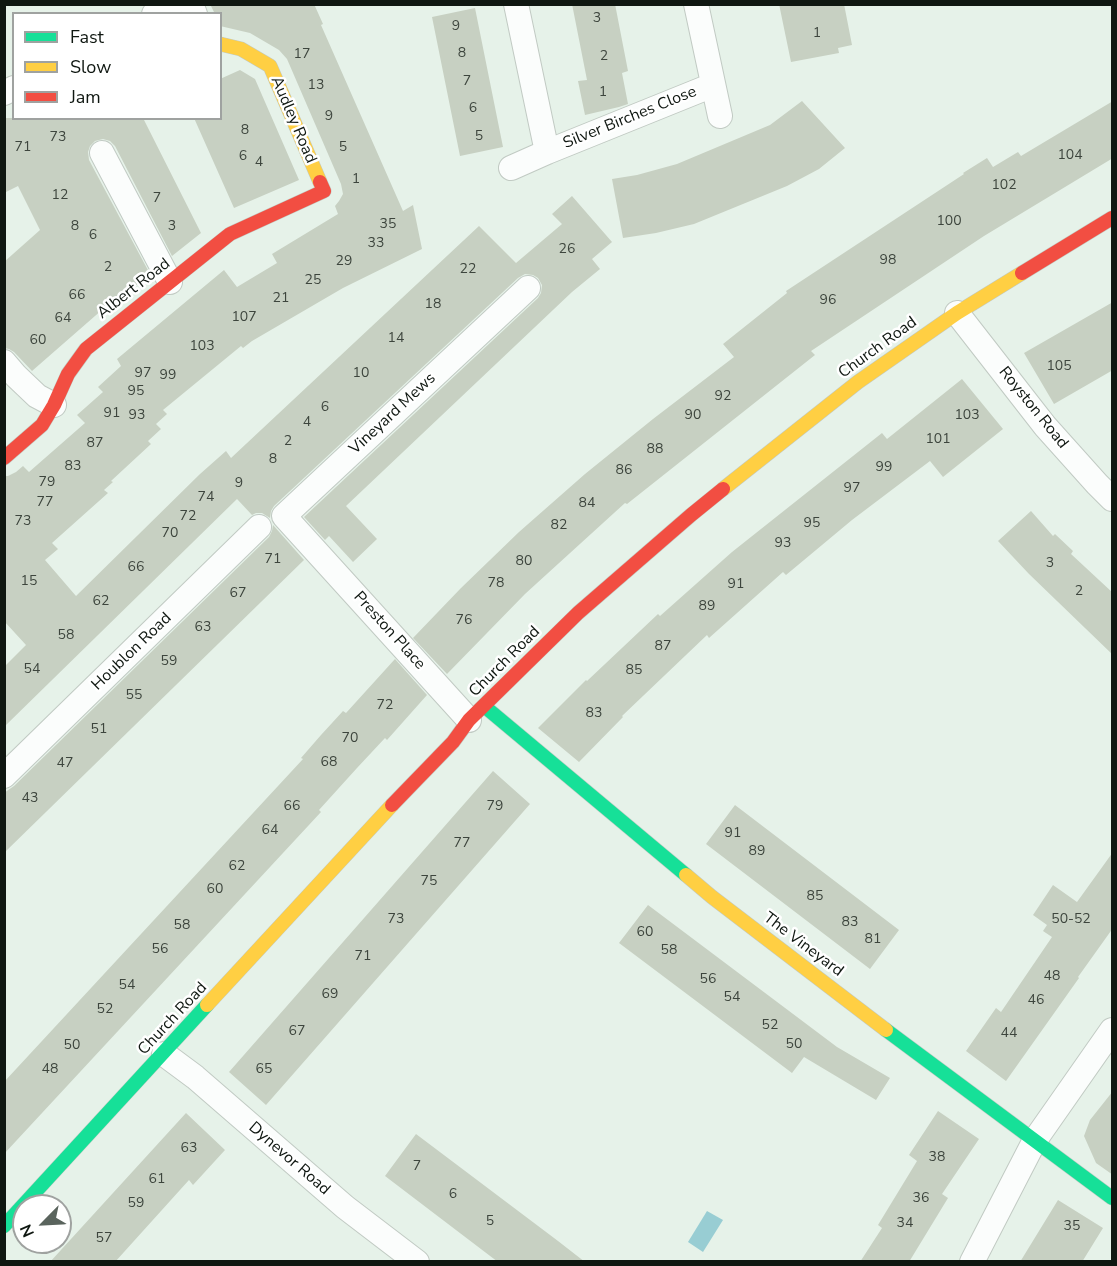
<!DOCTYPE html>
<html>
<head>
<meta charset="utf-8">
<style>
  body { margin:0 }
  #map { position:relative; width:1117px; height:1266px; overflow:hidden; background:#e6f2e9; font-family:"Nunito Sans",sans-serif }
  canvas { display:block }
  .frame { position:absolute; inset:0; border:6px solid #0f1711; pointer-events:none }
  .legend { position:absolute; left:12px; top:12px; width:210px; height:108px; box-sizing:border-box; background:#fff; border:2px solid #9fa2a0; margin:0; padding:8px 10px; list-style:none; font-size:18px; color:#0f1711 }
  .legend li { display:flex; align-items:center; gap:12px; height:30px }
  .legend b { width:30px; border:2px solid #9fa2a0 }
  .north { position:absolute; left:12px; top:1194px; width:60px; height:60px; box-sizing:border-box; background:#fff; border:2px solid #9fa2a0; border-radius:50%; rotate:246deg; font-size:16px; font-weight:700; line-height:24px; text-align:center; color:#0f1711 }
  .north::after { content:''; display:block; margin:auto; width:21px; height:27px; background:#5a645d; clip-path:polygon(50% 0,100% 100%,50% 72%,0 100%) }
</style>
</head>
<body>
<div id="map">
<canvas width="1117" height="1266"></canvas>
<div class="frame"></div>
<ul class="legend">
<li><b style="height:8px;background:#16e098"></b>Fast</li>
<li><b style="height:8px;background:#ffcf43"></b>Slow</li>
<li><b style="height:8px;background:#f24e42"></b>Jam</li>
</ul>
<div class="north">N</div>
</div>
<script>
const ctx = document.querySelector('canvas').getContext('2d');
ctx.lineJoin = 'round';
function fillPath(path, color) {
  ctx.fillStyle = color;
  ctx.fill(path, 'evenodd');
}
function shape(rows) {
  const path = new Path2D();
  for (const r of rows) {
    path.moveTo(r[0], r[1]);
    for (let i = 2; i < r.length; i += 2) path.lineTo(r[i], r[i + 1]);
  }
  return path;
}
function strokePath(path, color, width, dash) {
  ctx.strokeStyle = color;
  ctx.lineWidth = width;
  ctx.lineCap = dash ? 'butt' : 'round';
  ctx.setLineDash(dash || []);
  ctx.stroke(path);
}
function drawText(font, color, halo, rows, align = 'center') {
  ctx.font = font + ' "Nunito Sans",sans-serif';
  ctx.lineWidth = 5;
  ctx.setLineDash([]);
  ctx.textBaseline = 'middle';
  ctx.strokeStyle = halo;
  ctx.fillStyle = color;
  for (const [text, x, y, turn = 0] of rows) {
    ctx.save();
    ctx.translate(x, y);
    ctx.rotate((+turn || 0) * Math.PI / 180);
    ctx.textAlign = isNaN(turn) ? turn : align;
    if (halo) ctx.strokeText(text, 0, 0);
    ctx.fillText(text, 0, 0);
    ctx.restore();
  }
}
fillPath(shape([
  [707,1211,723,1220,703,1252,688,1242]
]), '#98cdd3');
fillPath(shape([
  [210,4,314,4,323,24,321,25,403,211,413,205,422,249,343,288,252,341,243,348,241,346,163,410,167,414,156,424,161,429,148,441,151,444,111,481,113,482,104,490,108,493,52,543,58,549,45,560,76,596,200,474,226,451,231,458,479,226,516,263,562,224,552,214,572,196,612,242,592,259,600,269,572,292,346,506,377,539,353,562,329,536,325,540,304,517,538,298,541,293,542,285,538,278,533,275,525,274,518,278,274,506,271,511,270,518,262,513,256,513,252,515,237,499,4,727,4,667,26,645,4,621,4,476,8,476,16,472,23,466,29,472,85,423,77,415,103,392,98,387,121,366,117,359,224,270,237,287,277,263,272,254,338,214,335,206,339,201,343,194,341,184,287,59,279,50,250,33,220,26,220,14,215,14],
  [572,4,615,4,628,71,622,73,628,104,619,107,585,115,578,81,587,80],
  [779,4,844,4,852,45,838,48,839,53,791,62],
  [475,8,503,147,460,156,432,17],
  [240,70,255,79,299,180,234,208,194,118,220,118,220,79],
  [802,101,845,148,819,169,787,186,694,224,656,233,623,238,612,179,637,175,677,164,770,125],
  [1113,101,1113,158,984,236,811,351,815,355,627,504,625,503,525,594,447,674,413,638,461,588,519,532,585,474,653,419,734,357,723,344,787,293,786,291,964,174,963,173,987,158,993,167,1018,152,1021,156],
  [4,118,143,118,201,233,172,256,115,146,110,141,103,139,95,141,90,146,88,152,89,160,150,274,135,286,102,308,103,309,32,371,14,352,9,349,4,348,4,262,40,230,18,186,4,193],
  [1113,302,1113,370,1054,404,1024,353],
  [962,379,1003,429,943,477,930,461,852,520,786,575,783,572,709,638,707,635,622,716,623,717,579,762,538,728,586,680,587,681,658,614,660,616,732,552,882,433,887,439],
  [1031,511,1053,536,1055,534,1073,551,1071,554,1113,593,1113,655,1029,574,998,541],
  [273,525,304,560,4,853,4,793,14,786,269,537,272,531],
  [395,659,427,695,387,740,385,738,357,768,319,810,321,812,4,1154,4,1082,303,759,301,758,321,735,343,711,346,713],
  [493,771,530,804,266,1105,229,1072],
  [735,805,899,930,870,969,706,844],
  [1113,852,1113,928,1078,977,1079,978,1006,1081,966,1051,996,1008,1001,1012,1052,937,1043,931,1047,925,1033,915,1053,885,1077,902],
  [648,905,837,1047,890,1078,876,1100,804,1057,792,1073,619,943],
  [1113,1091,1113,1175,1096,1163,1084,1136,1090,1120],
  [938,1111,979,1139,942,1194,948,1198,909,1262,860,1262,882,1228,878,1225,917,1161,909,1155],
  [186,1113,225,1150,193,1185,189,1180,115,1262,50,1262],
  [416,1134,558,1241,585,1262,498,1262,385,1176],
  [1058,1200,1103,1228,1082,1262,1020,1262]
]), '#c7d0c2');
const street = shape([
  [191,4,195,14],
  [516,4,547,152,713,85],
  [696,4,720,116],
  [154,14,172,4],
  [4,93,14,88],
  [102,153,170,282],
  [511,168,547,152],
  [957,313,1045,426,1097,484,1112,499],
  [4,362,16,376,37,396,54,405],
  [469,720,284,516,528,288],
  [4,776,259,527],
  [164,1054,195,1077,345,1207,417,1262],
  [972,1262,1035,1140,1112,1030]
]);
const fast = shape([
  [484,706,686,875],
  [886,1030,1112,1198],
  [4,1226,207,1005]
]);
const slow = shape([
  [220,44,241,49,270,66,320,182],
  [723,489,858,382,957,313,1022,273],
  [686,875,712,897,886,1030],
  [207,1005,392,805]
]);
const jam = shape([
  [1022,273,1112,218],
  [4,458,42,425,54,405,68,374,86,349,230,234,324,191,320,182],
  [392,805,453,742,469,720,578,613,691,515,723,489]
]);
strokePath(street, '#c1cac3', 26);
strokePath(fast, '#c1cac3', 15);
strokePath(slow, '#c1cac3', 15);
strokePath(jam, '#c1cac3', 15);
strokePath(street, '#fbfdfc', 24);
strokePath(fast, '#16e098', 14);
strokePath(slow, '#ffcf43', 14);
strokePath(jam, '#f24e42', 14);
drawText('14px', '#3d453d', null, [
  ["3",597,19],
  ["9",456,27],
  ["1",817,34],
  ["8",462,54],
  ["17",302,55],
  ["2",604,57],
  ["7",467,82],
  ["13",316,86],
  ["1",603,93],
  ["6",473,109],
  ["9",329,117],
  ["8",245,131],
  ["5",479,137],
  ["73",58,138],
  ["71",23,148],
  ["5",343,148],
  ["104",1070,156],
  ["6",243,157],
  ["4",259,163],
  ["1",356,180],
  ["102",1004,186],
  ["12",60,196],
  ["7",157,199],
  ["100",949,222],
  ["35",388,225],
  ["8",75,227],
  ["3",172,227],
  ["6",93,236],
  ["33",376,244],
  ["26",567,250],
  ["98",888,261],
  ["29",344,262],
  ["2",108,268],
  ["22",468,270],
  ["25",313,281],
  ["66",77,296],
  ["21",281,299],
  ["96",828,301],
  ["18",433,305],
  ["107",244,318],
  ["64",63,319],
  ["14",396,339],
  ["60",38,341],
  ["103",202,347],
  ["105",1059,367],
  ["97",143,374],
  ["10",361,374],
  ["99",168,376],
  ["95",136,392],
  ["92",723,397],
  ["6",325,408],
  ["91",112,414],
  ["93",137,416],
  ["90",693,416],
  ["103",967,416],
  ["4",307,423],
  ["101",938,440],
  ["2",288,442],
  ["87",95,444],
  ["88",655,450],
  ["8",273,460],
  ["83",73,467],
  ["99",884,468],
  ["86",624,471],
  ["79",47,483],
  ["9",239,484],
  ["97",852,489],
  ["74",206,498],
  ["77",45,503],
  ["84",587,504],
  ["72",188,517],
  ["73",23,522],
  ["95",812,524],
  ["82",559,526],
  ["70",170,534],
  ["93",783,544],
  ["71",273,560],
  ["80",524,562],
  ["3",1050,564],
  ["66",136,568],
  ["15",29,582],
  ["78",496,584],
  ["91",736,585],
  ["2",1079,592],
  ["67",238,594],
  ["62",101,602],
  ["89",707,607],
  ["76",464,621],
  ["63",203,628],
  ["58",66,636],
  ["87",663,647],
  ["59",169,662],
  ["54",32,670],
  ["85",634,671],
  ["55",134,696],
  ["72",385,706],
  ["83",594,714],
  ["51",99,730],
  ["70",350,739],
  ["68",329,763],
  ["47",65,764],
  ["43",30,799],
  ["66",292,807],
  ["79",495,807],
  ["64",270,831],
  ["91",733,834],
  ["77",462,844],
  ["89",757,852],
  ["62",237,867],
  ["75",429,882],
  ["60",215,890],
  ["85",815,897],
  ["73",396,920],
  ["50-52",1071,920],
  ["83",850,923],
  ["58",182,926],
  ["60",645,933],
  ["81",873,940],
  ["56",160,950],
  ["58",669,951],
  ["71",363,957],
  ["48",1052,977],
  ["56",708,980],
  ["54",127,986],
  ["69",330,995],
  ["54",732,998],
  ["46",1036,1001],
  ["52",105,1010],
  ["52",770,1026],
  ["67",297,1032],
  ["44",1009,1034],
  ["50",794,1045],
  ["50",72,1046],
  ["48",50,1070],
  ["65",264,1070],
  ["63",189,1149],
  ["38",937,1158],
  ["7",417,1167],
  ["61",157,1180],
  ["6",453,1195],
  ["36",921,1199],
  ["59",136,1204],
  ["5",490,1222],
  ["34",905,1224],
  ["35",1072,1227],
  ["57",104,1239]
]);
drawText('16px', '#0f1711', '#fff', [
  ["Silver Birches Close",630,118,-22],
  ["Audley Road",293,120,67],
  ["Albert Road",134,289,-38],
  ["Church Road",878,348,-36],
  ["Royston Road",1033,408,51],
  ["Vineyard Mews",393,414,-43],
  ["Preston Place",389,631,48],
  ["Houblon Road",132,652,-44],
  ["Church Road",505,662,-45],
  ["The Vineyard",803,945,37],
  ["Church Road",173,1019,-47],
  ["Dynevor Road",289,1159,41]
]);
</script>
</body>
</html>
